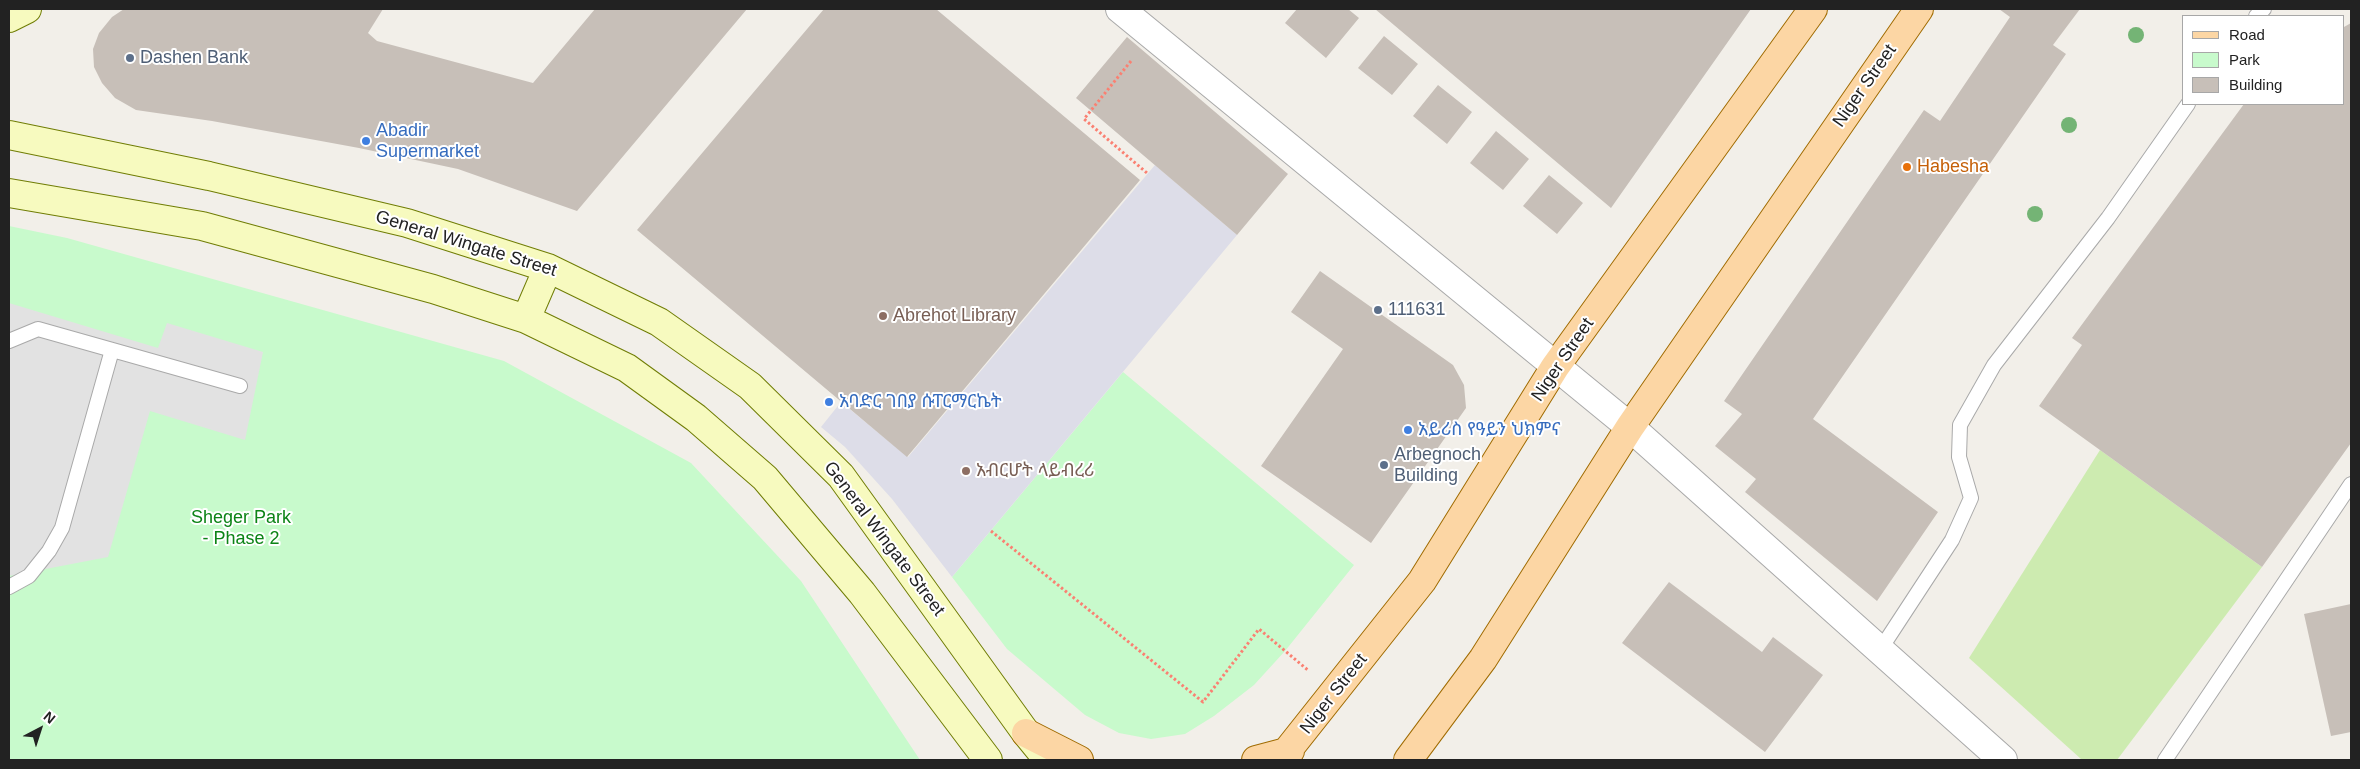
<!DOCTYPE html>
<html>
<head>
<meta charset="utf-8">
<style>
  body { margin:0 }
  #map { position:relative; width:2360px; height:769px; overflow:hidden; background:#f2efe9; font-family:Arial,sans-serif }
  canvas { display:block }
  .frame { position:absolute; inset:0; border:10px solid #222; pointer-events:none }
  .legend { position:absolute; left:2182px; top:15px; width:162px; height:90px; box-sizing:border-box; background:#fff; border:1px solid #a7a7a7; margin:0; padding:6px 9px; list-style:none; font-size:15px; color:#222 }
  .legend li { display:flex; align-items:center; gap:10px; height:25px }
  .legend b { width:25px; border:1px solid #a7a7a7 }
  .north { position:absolute; left:15px; top:704px; width:50px; height:50px; -webkit-text-stroke:4px #fff; paint-order:stroke; rotate:40deg; font-size:14px; font-weight:700; line-height:20px; text-align:center; color:#222 }
  .north::after { content:''; display:block; margin:auto; width:18px; height:22px; background:#222; clip-path:polygon(50% 0,100% 100%,50% 72%,0 100%) }
</style>
</head>
<body>
<div id="map">
<canvas width="2360" height="769"></canvas>
<div class="frame"></div>
<ul class="legend">
<li><b style="height:6px;background:#fcd6a4"></b>Road</li>
<li><b style="height:14px;background:#c8facc"></b>Park</li>
<li><b style="height:14px;background:#c7bfb8"></b>Building</li>
</ul>
<div class="north">N</div>
</div>
<script>
const ctx = document.querySelector('canvas').getContext('2d');
ctx.lineJoin = 'round';
function fillPath(path, color) {
  ctx.fillStyle = color;
  ctx.fill(path, 'evenodd');
}
function shape(rows) {
  const path = new Path2D();
  for (const r of rows) {
    path.moveTo(r[0], r[1]);
    for (let i = 2; i < r.length; i += 2) path.lineTo(r[i], r[i + 1]);
  }
  return path;
}
function strokePath(path, color, width, dash) {
  ctx.strokeStyle = color;
  ctx.lineWidth = width;
  ctx.lineCap = dash ? 'butt' : 'round';
  ctx.setLineDash(dash || []);
  ctx.stroke(path);
}
function drawText(font, color, halo, rows, align = 'center') {
  ctx.font = font + ' Arial,"Noto Sans Ethiopic",sans-serif';
  ctx.lineWidth = 4;
  ctx.setLineDash([]);
  ctx.textBaseline = 'middle';
  ctx.strokeStyle = halo;
  ctx.fillStyle = color;
  for (const [text, x, y, turn = 0] of rows) {
    ctx.save();
    ctx.translate(x, y);
    ctx.rotate((+turn || 0) * Math.PI / 180);
    ctx.textAlign = isNaN(turn) ? turn : align;
    if (halo) ctx.strokeText(text, 0, 0);
    ctx.fillText(text, 0, 0);
    ctx.restore();
  }
}
fillPath(shape([
  [2100,450,2262,567,2117,760,2081,759,1969,658]
]), '#cdebb0');
fillPath(shape([
  [9,226,67,238,504,361,691,463,801,581,920,760,9,760],
  [1123,372,1354,565,1285,651,1254,685,1214,716,1185,734,1151,739,1119,733,1085,715,1007,649,952,577]
]), '#c8facc');
fillPath(shape([
  [9,303,158,348,167,323,263,352,245,440,150,411,108,557,9,576]
]), '#e2e2e2');
fillPath(shape([
  [1155,165,1237,235,952,577,892,499,845,447,821,427,841,402,908,457]
]), '#dddde8');
fillPath(shape([
  [124,9,383,9,368,33,377,41,533,83,595,9,747,9,577,211,458,169,359,148,212,121,136,110,115,98,102,83,94,67,93,49,99,33,112,17],
  [824,9,936,9,1140,180,907,457,637,230],
  [1297,9,1348,9,1359,18,1326,58,1285,23],
  [1375,9,1751,9,1611,208],
  [1999,9,2080,9,2053,45,2066,54,1813,419,1938,512,1877,601,1745,492,1756,479,1715,446,1742,414,1724,401,1924,110,1940,121,2010,17],
  [2351,23,2351,443,2262,567,2039,406,2082,345,2072,338,2244,104,2344,104,2344,27],
  [1384,36,1418,64,1392,95,1358,68],
  [1127,37,1288,174,1237,235,1076,98],
  [1438,85,1472,112,1447,144,1413,116],
  [1496,131,1529,159,1503,190,1470,163],
  [1549,175,1583,203,1557,234,1523,206],
  [1320,271,1453,365,1464,385,1466,408,1371,543,1261,466,1343,349,1291,312],
  [1669,582,1762,652,1773,637,1823,675,1765,752,1622,643],
  [2351,604,2351,732,2331,736,2304,614]
]), '#c7bfb8');
const lane = shape([
  [2256,16,2264,9],
  [9,341,38,329,240,386],
  [9,587,29,576,49,551,62,528,112,350],
  [1880,650,1952,540,1971,498,1959,457,1960,425,1994,365,2108,218,2188,104],
  [2165,760,2351,484]
]);
const street = shape([
  [1120,9,1630,427,2003,760]
]);
const secondary = shape([
  [9,18,27,9],
  [9,135,209,176,407,223,548,268,659,322,750,386,841,476,1026,733,1048,760],
  [9,193,202,226,433,289,526,319,627,368,696,418,765,478,862,593,988,760],
  [526,319,548,268]
]);
const primary = shape([
  [1026,733,1079,760],
  [1256,760,1290,751],
  [1280,760,1422,581,1555,367,1813,9],
  [1408,760,1483,659,1630,427,1919,9]
]);
strokePath(lane, '#a9a9a9', 16);
strokePath(street, '#a9a9a9', 30);
strokePath(secondary, '#707d05', 30);
strokePath(primary, '#a06b00', 30);
strokePath(shape([
  [1131,61,1084,119,1147,173],
  [991,531,1203,702,1259,629,1309,671]
]), '#fa8072', 3, [2.5, 2.5]);
strokePath(lane, '#fff', 14);
strokePath(street, '#fff', 28);
strokePath(secondary, '#f7fabf', 28);
strokePath(primary, '#fcd6a4', 28);
ctx.fillStyle = '#74b475';
for (const [x, y] of [
  [2136,35],
  [2069,125],
  [2035,214]
]) {
  ctx.beginPath();
  ctx.arc(x, y, 8, 0, 2 * Math.PI);
  ctx.fill();
}
for (const [x, y, r, color] of [
  [130,58,5,"#5c6f8a"],
  [366,141,5,"#3f7fe0"],
  [1907,167,5,"#e8710a"],
  [1378,310,5,"#5c6f8a"],
  [883,316,5,"#8d6e63"],
  [829,402,5,"#3f7fe0"],
  [1408,430,5,"#3f7fe0"],
  [1384,465,5,"#5c6f8a"],
  [966,471,5,"#8d6e63"]
]) {
  const dot = new Path2D();
  dot.arc(x, y, r, 0, 2 * Math.PI);
  ctx.fillStyle = color;
  ctx.fill(dot);
  strokePath(dot, '#fff', 2);
}
drawText('18px', '#4e5e75', '#fff', [
  ["Dashen Bank",140,58],
  ["111631",1388,310],
  ["Arbegnoch",1394,455],
  ["Building",1394,476]
], 'left');
drawText('18px', '#222', '#fff', [
  ["Niger Street",1865,86,-55],
  ["General Wingate Street",466,244,17],
  ["Niger Street",1563,360,-56],
  ["General Wingate Street",884,539,53],
  ["Niger Street",1334,694,-52]
]);
drawText('18px', '#366cbe', '#fff', [
  ["Abadir",376,131],
  ["Supermarket",376,152],
  ["አባድር ገበያ ሱፐርማርኬት",839,402],
  ["አይሪስ የዓይን ህክምና",1418,430]
], 'left');
drawText('18px', '#c56008', '#fff', [
  ["Habesha",1917,167]
], 'left');
drawText('18px', '#785e54', '#fff', [
  ["Abrehot Library",893,316],
  ["አብርሆት ላይብረሪ",976,471]
], 'left');
drawText('18px', '#0c8416', '#fff', [
  ["Sheger Park",241,518],
  ["- Phase 2",241,539]
]);
</script>
</body>
</html>
